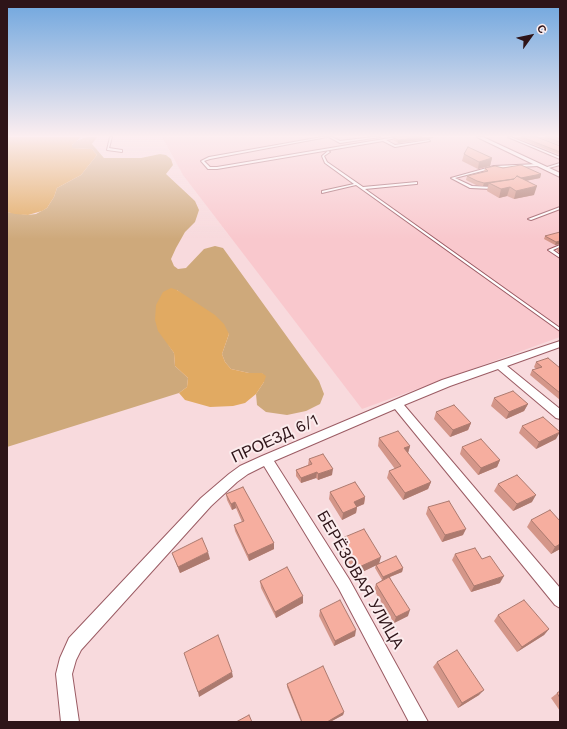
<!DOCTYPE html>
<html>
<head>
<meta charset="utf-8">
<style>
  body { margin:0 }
  #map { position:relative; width:567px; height:729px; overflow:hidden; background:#f8dadd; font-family:"Work Sans",sans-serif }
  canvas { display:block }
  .frame { position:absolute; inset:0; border:8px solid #2e1418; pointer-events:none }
  .north { position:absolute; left:511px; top:16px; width:40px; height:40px; -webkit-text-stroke:3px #fbeced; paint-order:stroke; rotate:57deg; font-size:11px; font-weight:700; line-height:16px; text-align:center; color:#2e1418 }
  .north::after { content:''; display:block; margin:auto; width:14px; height:18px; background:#2e1418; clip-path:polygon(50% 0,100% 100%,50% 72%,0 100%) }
</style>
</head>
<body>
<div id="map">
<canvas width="567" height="729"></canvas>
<div class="frame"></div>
<div class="north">С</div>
</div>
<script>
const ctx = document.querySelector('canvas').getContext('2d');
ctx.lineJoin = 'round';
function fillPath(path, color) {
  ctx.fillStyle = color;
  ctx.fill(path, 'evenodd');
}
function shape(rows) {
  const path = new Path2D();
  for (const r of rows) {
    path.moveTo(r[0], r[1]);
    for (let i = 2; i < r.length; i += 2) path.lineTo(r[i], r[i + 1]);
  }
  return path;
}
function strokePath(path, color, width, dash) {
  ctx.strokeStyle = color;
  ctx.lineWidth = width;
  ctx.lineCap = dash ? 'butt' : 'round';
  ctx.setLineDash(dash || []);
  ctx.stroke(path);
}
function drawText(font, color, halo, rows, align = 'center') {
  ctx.font = font + ' "Work Sans",sans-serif';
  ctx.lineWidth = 4;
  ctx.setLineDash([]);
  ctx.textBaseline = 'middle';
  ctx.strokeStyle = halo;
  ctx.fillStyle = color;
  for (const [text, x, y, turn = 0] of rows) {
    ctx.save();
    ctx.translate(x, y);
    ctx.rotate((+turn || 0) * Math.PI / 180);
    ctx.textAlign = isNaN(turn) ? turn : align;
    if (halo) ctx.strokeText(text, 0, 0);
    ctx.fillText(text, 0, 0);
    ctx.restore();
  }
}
fillPath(shape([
  [162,137,560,137,560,337,362,409,183,175]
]), '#f9c8cd');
fillPath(shape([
  [86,137,97,137,92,144,104,158,141,158,160,154,166,155,171,159,173,165,166,174,195,201,199,210,195,222,185,232,176,248,171,259,174,266,178,269,186,268,204,249,215,246,223,248,319,381,324,394,320,404,306,411,287,415,266,412,257,405,256,394,264,382,262,373,249,373,231,369,225,362,222,354,229,334,177,290,168,344,174,353,175,366,188,378,187,387,179,393,7,447,7,212,28,215,36,214,47,208,54,197,57,188,81,175,97,155,92,149,72,148,72,145,76,141]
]), '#cea97b');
fillPath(shape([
  [7,137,81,137,72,145,72,148,92,149,97,155,81,175,57,188,54,197,47,208,42,211,28,215,15,214,7,212],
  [171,288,177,290,215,315,224,324,229,334,222,354,225,362,231,369,249,373,262,373,266,376,264,382,256,394,245,403,233,406,210,407,185,400,179,393,187,387,188,378,175,366,174,353,158,331,155,320,156,305,163,292]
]), '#e1aa62');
const service = shape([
  [110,137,112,137,109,148,122,150,122,152,107,150,110,137],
  [322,137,327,137,210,159,204,161,210,167,217,167,396,137,402,137,386,140,395,145,429,140,430,141,395,147,383,141,217,169,208,169,201,161,209,157,322,137],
  [329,137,332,137,340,141,373,137,380,137,340,143,329,137],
  [508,137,511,137,560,157,560,159,508,137],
  [328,151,330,152,324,156,327,162,363,187,417,182,417,184,416,184,365,189,560,328,560,331,356,185,322,193,322,191,354,184,325,163,322,156,328,151],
  [560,163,560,165,545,169,544,168,560,163],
  [538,164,539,165,539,166,494,168,455,178,472,186,494,187,495,188,493,189,470,188,451,178,494,166,538,164],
  [560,207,560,209,531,220,528,219,560,207],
  [560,245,560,247,553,250,560,255,560,258,548,250,560,245]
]);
const minor = shape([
  [477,137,483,137,560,173,560,177,477,137],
  [560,341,560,347,507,366,560,409,560,419,556,418,498,369,450,386,404,405,560,588,560,608,555,605,395,409,274,461,349,579,428,722,409,722,339,589,264,466,248,474,237,482,211,506,81,650,76,660,72,674,79,722,61,722,56,674,60,658,69,638,201,498,229,474,240,466,262,456,442,380,560,341]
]);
strokePath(service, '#9b5c64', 2);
strokePath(minor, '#9b5c64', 2);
fillPath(service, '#fff');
fillPath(minor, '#fff');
fillPath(shape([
  [393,137,433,137,433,138,398,143,393,140],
  [515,137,537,137,560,146,560,155],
  [539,137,556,137,560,139,560,145],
  [464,154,492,158,490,166,478,169,462,161],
  [485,168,503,168,541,174,540,178,526,181,534,195,514,199,507,196,499,198,487,191,488,186,483,186,476,185,466,180,467,176,484,172],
  [545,236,560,244,555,245,544,239],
  [560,247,560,253,557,251,558,248],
  [536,362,560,368,560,400,530,375,532,370,536,369,534,367],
  [494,398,528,404,524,411,506,419,491,406],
  [436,412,471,423,468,430,450,437,434,419],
  [522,426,556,439,536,449,519,433],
  [379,438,410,446,408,453,431,482,428,489,403,500,387,478,389,471,395,469,378,446],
  [462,447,500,460,497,467,478,475,460,454],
  [309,459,332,475,318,480,316,478,301,483,296,476,296,470,308,465],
  [498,484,532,502,513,511,494,491],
  [243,487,274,549,249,561,235,531,234,525,242,522,236,508,232,510,227,500,226,494],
  [330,492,365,497,364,504,357,507,356,513,342,520,329,499],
  [428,507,463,535,442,542,426,514],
  [531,520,560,521,560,549,551,554,527,527],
  [340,539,379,563,403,568,402,572,390,577,408,616,394,623,374,590,376,584,382,580,375,568,376,565,356,575,339,546],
  [172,553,210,559,180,573],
  [455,554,482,559,500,583,471,592,452,560],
  [260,581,303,603,276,618,261,588],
  [320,610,355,636,334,646,319,616],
  [498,615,549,629,544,635,517,652,494,621],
  [437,662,479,695,458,708,433,667],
  [287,684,344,712,343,715,330,722,301,722,287,687],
  [560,691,560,711,551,698]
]), '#d49689');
fillPath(shape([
  [422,137,433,137,433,138,398,143,398,140],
  [492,158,490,166,478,169,479,162],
  [541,174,540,178,514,183,489,183,488,186,483,186,484,183],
  [537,186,534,195,514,199,516,191],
  [510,187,507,196,499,198,501,189],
  [560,241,560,244,555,245,556,242],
  [528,404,524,411,506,419,509,412],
  [471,423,468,430,450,437,453,430],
  [560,432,556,439,536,449,539,442],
  [410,446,408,453,402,455,404,448],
  [500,460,497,467,478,475,481,468],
  [333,469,332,475,318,480,318,474],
  [317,472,316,478,301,483,301,478],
  [431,482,428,489,403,500,405,493],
  [536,495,532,502,513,511,517,504],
  [365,497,364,504,357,507,356,513,342,520,343,513,354,502],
  [235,502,236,508,232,510,231,504],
  [466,529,463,535,442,542,445,535],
  [274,543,274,549,249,561,248,555],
  [560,544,560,549,551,554,555,547],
  [208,552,210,559,180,573,178,567],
  [381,557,379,564,356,575,357,568],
  [403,568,402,572,382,580,383,577],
  [504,576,500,583,471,592,474,586],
  [303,596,303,603,276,618,275,612],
  [410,610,408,616,394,623,396,617],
  [549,629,544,635,517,652,522,647],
  [356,630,355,636,334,646,335,641],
  [232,672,233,677,199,697,198,692],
  [484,690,479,695,458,708,462,703],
  [344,712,343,715,330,722,327,722]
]), '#ac7a6f');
const building = shape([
  [393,137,422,137,398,140,393,137],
  [522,137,537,137,560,146,560,152,522,137],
  [546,137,556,137,560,139,560,142,546,137],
  [468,147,492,158,479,162,464,154,468,147],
  [521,165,541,174,521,178,517,176,514,179,484,183,477,181,467,176,488,171,485,168,495,166,503,168,521,165],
  [517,176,537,186,516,191,510,187,501,189,489,183,514,179,517,176],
  [560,232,560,241,556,242,545,236,560,232],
  [548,358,560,368,560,393,532,370,542,367,536,362,548,358],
  [513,391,528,404,509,412,494,398,513,391],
  [454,405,471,423,453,430,436,412,454,405],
  [543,417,560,432,539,442,522,426,543,417],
  [398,431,410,446,404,448,431,482,405,493,389,471,401,466,379,438,398,431],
  [481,439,500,460,481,468,462,447,481,439],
  [323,454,333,469,318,474,317,472,301,478,296,470,312,464,309,459,323,454],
  [517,475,536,495,517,504,498,484,517,475],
  [355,482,365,497,354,502,357,507,343,513,330,492,355,482],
  [243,487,274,543,248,555,234,525,244,521,235,502,231,504,226,494,243,487],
  [449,501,466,529,445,535,428,507,449,501],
  [550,510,560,521,560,544,555,547,531,520,550,510],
  [364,529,381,557,357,568,340,539,364,529],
  [202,538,208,552,178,567,172,553,202,538],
  [475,548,482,559,490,556,504,576,474,586,455,554,475,548],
  [396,556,403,568,383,577,376,565,396,556],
  [287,567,303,596,275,612,260,581,287,567],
  [389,577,410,610,396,617,376,584,389,577],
  [340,600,356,630,335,641,320,610,340,600],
  [524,600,549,629,522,647,498,615,524,600],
  [218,635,232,672,198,692,184,653,218,635],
  [457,650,484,690,462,703,437,662,457,650],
  [323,666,344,712,327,722,302,722,287,684,323,666],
  [560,691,560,698,557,693,560,691],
  [249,715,252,722,236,722,249,715]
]);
fillPath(building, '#f6ae9f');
strokePath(building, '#ac7a6f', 1);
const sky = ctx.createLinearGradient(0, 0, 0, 239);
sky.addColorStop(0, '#6fa6de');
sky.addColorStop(0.57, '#fceef0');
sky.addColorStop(1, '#fceef000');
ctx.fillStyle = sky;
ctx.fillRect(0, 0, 567, 239);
drawText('16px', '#2e1418', '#fbeced', [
  ["ПРОЕЗД 6/1",275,439,-25],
  ["БЕРЁЗОВАЯ УЛИЦА",360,580,60]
]);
</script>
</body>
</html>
